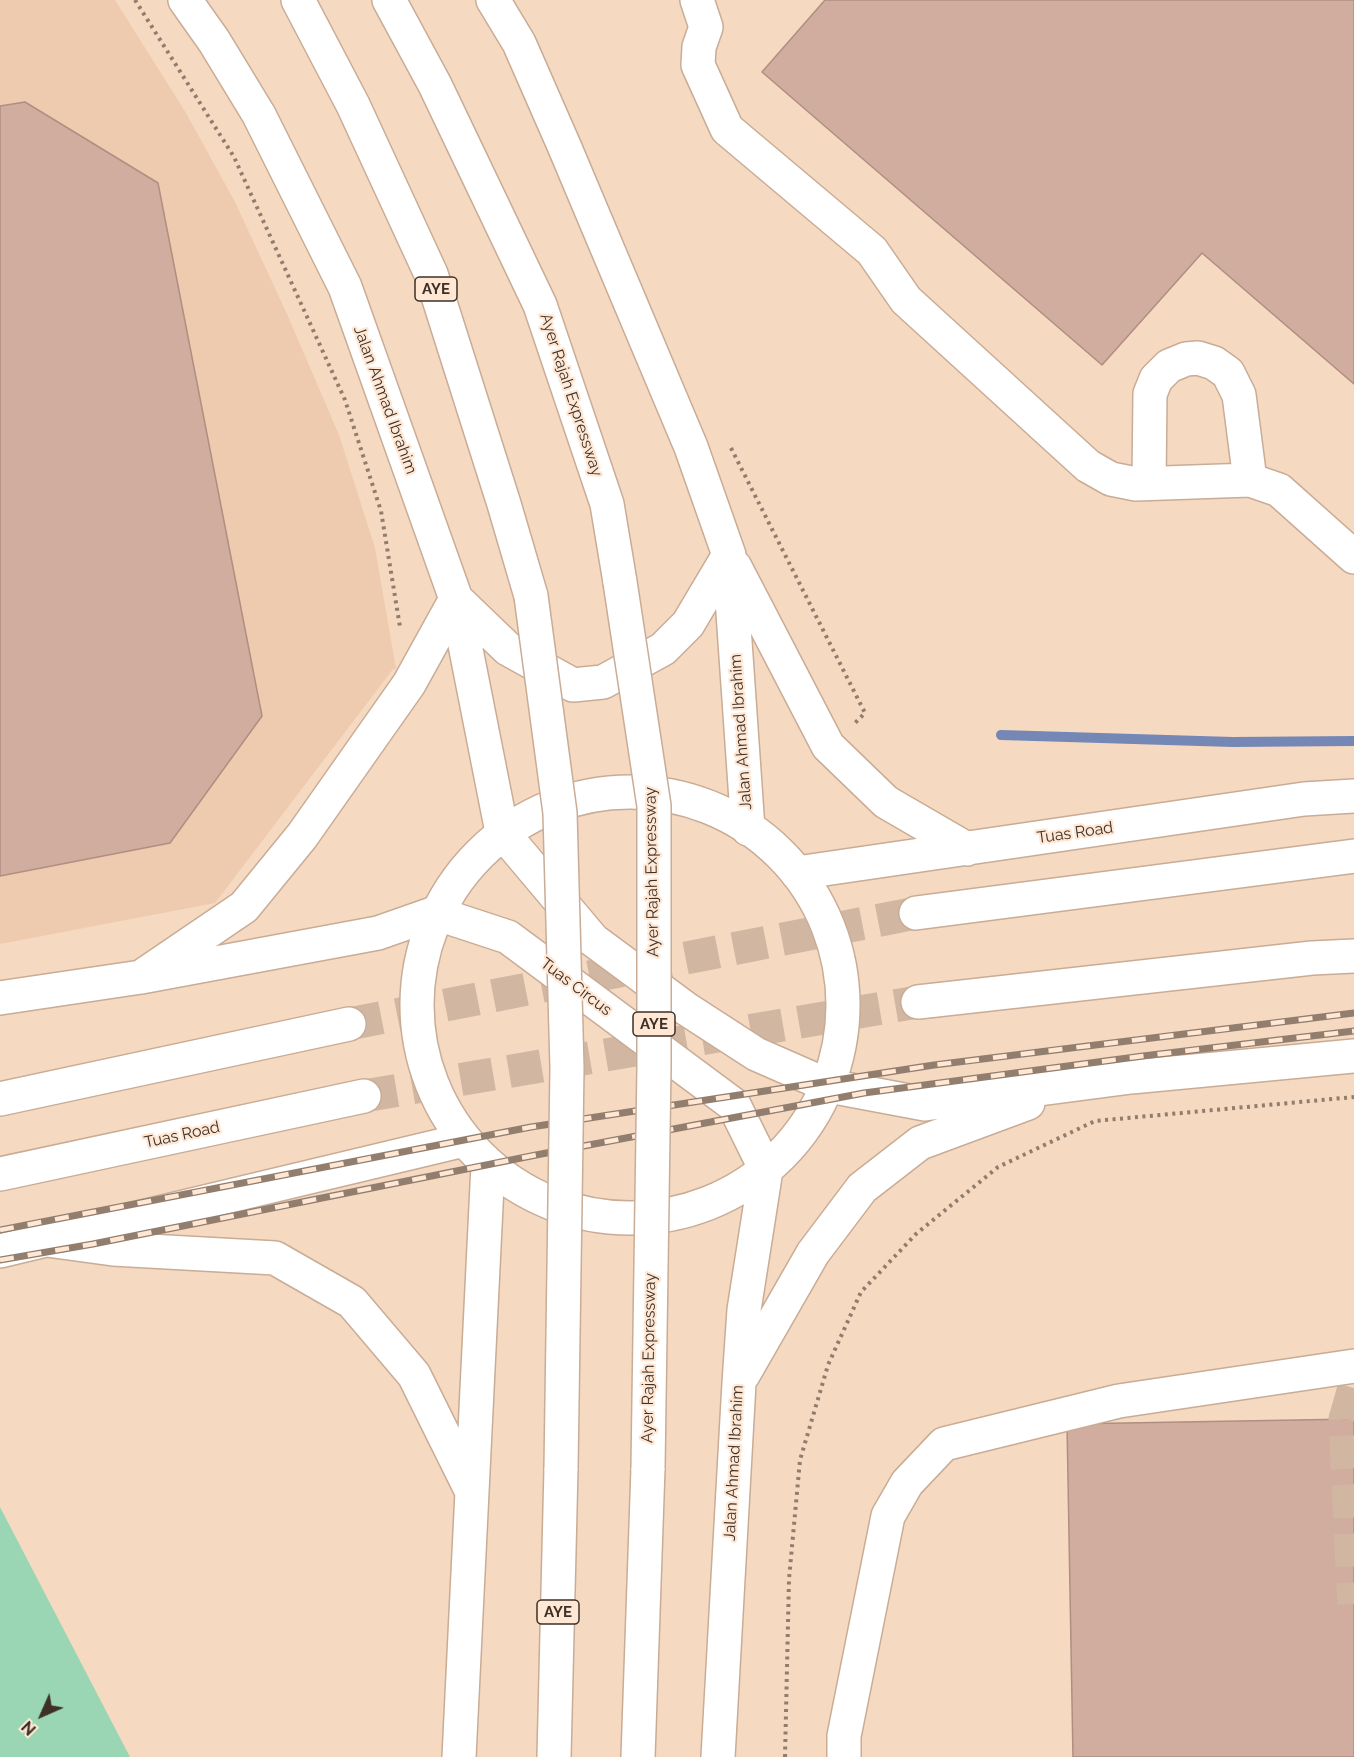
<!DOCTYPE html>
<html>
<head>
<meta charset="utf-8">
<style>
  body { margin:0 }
  #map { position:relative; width:1354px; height:1757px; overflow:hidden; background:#f6d9c1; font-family:Raleway,sans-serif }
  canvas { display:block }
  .north { position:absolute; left:12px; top:1685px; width:60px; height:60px; -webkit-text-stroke:4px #ffe7d4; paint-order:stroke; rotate:225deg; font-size:16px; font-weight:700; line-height:24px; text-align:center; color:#3c3027 }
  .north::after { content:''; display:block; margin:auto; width:21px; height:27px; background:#3c3027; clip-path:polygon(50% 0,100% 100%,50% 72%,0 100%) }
</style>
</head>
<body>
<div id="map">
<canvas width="1354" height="1757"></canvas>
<div class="north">N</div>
</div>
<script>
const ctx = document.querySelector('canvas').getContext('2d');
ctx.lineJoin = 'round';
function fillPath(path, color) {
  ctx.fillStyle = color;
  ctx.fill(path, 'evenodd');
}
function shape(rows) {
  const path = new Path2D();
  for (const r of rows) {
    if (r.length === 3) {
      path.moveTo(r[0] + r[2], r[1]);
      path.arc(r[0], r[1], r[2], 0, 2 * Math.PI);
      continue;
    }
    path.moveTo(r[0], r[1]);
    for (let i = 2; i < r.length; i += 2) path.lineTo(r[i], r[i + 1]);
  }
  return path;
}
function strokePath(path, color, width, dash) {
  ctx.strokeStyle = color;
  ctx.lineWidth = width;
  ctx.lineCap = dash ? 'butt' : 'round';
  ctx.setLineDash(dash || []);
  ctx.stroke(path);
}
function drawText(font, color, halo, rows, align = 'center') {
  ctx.font = font + ' Raleway,sans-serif';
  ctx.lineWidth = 4.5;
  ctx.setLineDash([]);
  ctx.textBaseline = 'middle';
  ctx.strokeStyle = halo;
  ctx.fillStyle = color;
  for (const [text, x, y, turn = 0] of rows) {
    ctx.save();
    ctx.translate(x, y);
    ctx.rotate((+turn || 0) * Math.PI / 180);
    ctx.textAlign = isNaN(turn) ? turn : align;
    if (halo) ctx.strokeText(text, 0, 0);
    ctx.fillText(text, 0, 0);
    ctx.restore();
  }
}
fillPath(shape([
  [0,0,115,0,186,113,235,202,287,314,339,435,375,548,396,669,393,669,215,903,0,944]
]), '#eecaae');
fillPath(shape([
  [0,1507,130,1757,0,1757]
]), '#9ad6b4');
strokePath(shape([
  [1001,735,1233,742,1354,741]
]), '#7588b5', 10);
const building = shape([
  [825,0,1354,0,1354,384,1202,253,1102,365,762,72,825,0],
  [25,102,158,183,262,716,170,843,0,876,0,106,25,102],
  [1354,1419,1354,1757,1073,1757,1067,1424,1354,1419]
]);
fillPath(building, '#d1ada0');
strokePath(building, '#b08e81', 1.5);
strokePath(shape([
  [1354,1388,1345,1419,1354,1604]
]), '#d1b7a2', 33, [33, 16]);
strokePath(shape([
  [349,1024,916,913],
  [364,1096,918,1002]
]), '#d1b7a2', 33, [33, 16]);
const minor = shape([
  [697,0,706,27,699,47,698,65,727,129,872,251,906,300,1088,466,1111,479,1136,484,1250,480,1279,490,1354,557],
  [1149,483,1150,394,1156,379,1169,366,1186,359,1198,358,1214,363,1228,373,1239,395,1250,480],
  [844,1757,844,1736,888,1516,907,1483,944,1444,1119,1401,1354,1366]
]);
const major = shape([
  [185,0,214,41,259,115,345,287,456,599,502,832,593,940,685,1008,756,1054,829,1086,925,1104,1131,1077,1354,1056],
  [493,0,519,43,565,148,691,447,729,555,748,829],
  [735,567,828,746,886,802,967,849],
  [456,599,508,649,573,685,603,682,663,649,688,624,729,555],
  [630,1005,213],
  [797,873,1304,799,1354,796],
  [435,913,508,937,734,1105,766,1170],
  [916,913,1354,856],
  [918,1002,1312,958,1354,956],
  [0,1099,349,1024],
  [0,1174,364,1096],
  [743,1375,813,1253,862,1188,920,1143,1028,1103],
  [718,1757,739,1383,744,1310,766,1170]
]);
const highway = shape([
  [298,0,353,105,431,274,504,504,531,596],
  [389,0,435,85,540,305,607,504,620,582],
  [141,977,244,907,302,836,409,684,456,599],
  [0,998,141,977,378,933,435,913],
  [47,1240,113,1249,275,1258,352,1302,414,1375,471,1490],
  [0,1251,464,1140],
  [459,1757,488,1165],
  [554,1757,561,1468],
  [638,1757,648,1468]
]);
strokePath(minor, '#c9ac96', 36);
strokePath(major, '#c9ac96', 36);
strokePath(highway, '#c9ac96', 36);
strokePath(shape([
  [135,0,234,157,345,400,381,511,400,627],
  [731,448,865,713,854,724],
  [785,1757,789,1579,800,1460,828,1365,861,1292,916,1234,998,1167,1095,1121,1354,1097]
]), '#917d6d', 4, [3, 4.5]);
strokePath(minor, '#fff', 33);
strokePath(major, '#fff', 33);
strokePath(highway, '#fff', 33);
const rail = shape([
  [0,1230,531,1127,934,1065,1354,1013],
  [0,1260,93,1244,536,1155,864,1093,1143,1056,1354,1031]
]);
strokePath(rail, '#927e6e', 7);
strokePath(rail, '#ffe7d4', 4.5, [14]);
const highwayBridge = shape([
  [620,582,654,806,654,1066,648,1468],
  [531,596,560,813,567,1068,561,1468]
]);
strokePath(highwayBridge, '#c9ac96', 36, []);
strokePath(highwayBridge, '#fff', 33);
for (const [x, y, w] of [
  [436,289,42],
  [654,1024,42],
  [558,1612,42]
]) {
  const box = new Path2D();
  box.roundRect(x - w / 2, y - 12, w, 24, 4.5);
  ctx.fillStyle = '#ffe7d4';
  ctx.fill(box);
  strokePath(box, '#3c3027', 1.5);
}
drawText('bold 15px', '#3c3027', null, [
  ["AYE",436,289],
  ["AYE",654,1024],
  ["AYE",558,1612]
]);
drawText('16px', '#3c3027', '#ffe7d4', [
  ["Ayer Rajah Expressway",571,395,72],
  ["Jalan Ahmad Ibrahim",385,400,70],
  ["Jalan Ahmad Ibrahim",741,732,-94],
  ["Tuas Road",1075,833,-8],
  ["Ayer Rajah Expressway",652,872,-91],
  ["Tuas Circus",576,987,37],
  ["Tuas Road",182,1135,-12],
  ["Ayer Rajah Expressway",649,1358,-89],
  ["Jalan Ahmad Ibrahim",734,1463,-87]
]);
</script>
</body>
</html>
